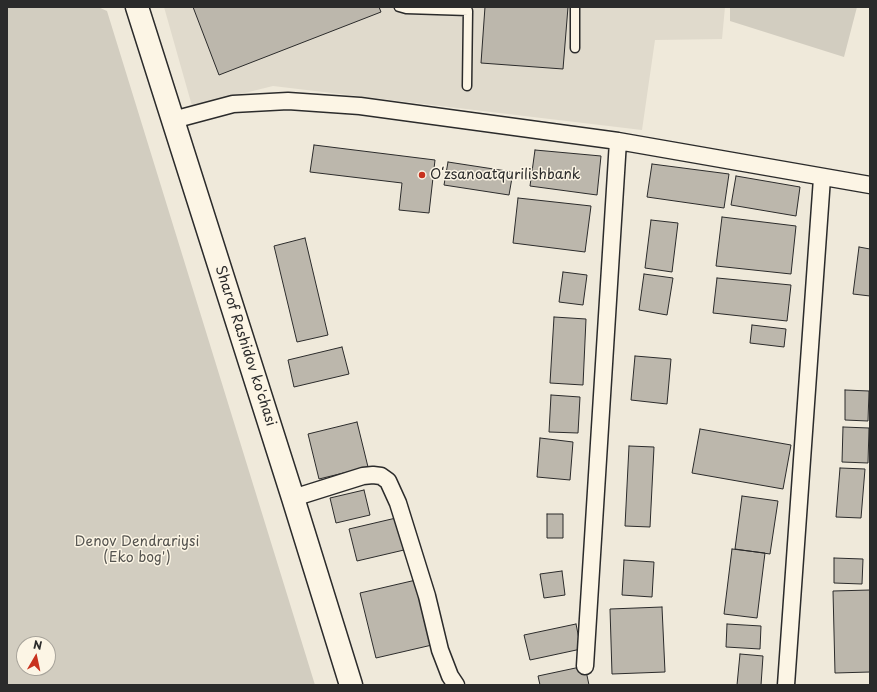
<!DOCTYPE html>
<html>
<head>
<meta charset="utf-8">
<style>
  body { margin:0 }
  #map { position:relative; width:877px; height:692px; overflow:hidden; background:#efe9da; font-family:"Playpen Sans",sans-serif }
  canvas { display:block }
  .frame { position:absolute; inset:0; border:8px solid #2b2b2b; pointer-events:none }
  .north { position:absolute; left:16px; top:636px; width:40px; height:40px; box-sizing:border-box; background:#fcf5e5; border:1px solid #a8a49b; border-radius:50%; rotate:9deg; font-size:11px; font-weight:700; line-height:16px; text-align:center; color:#2b2b2b }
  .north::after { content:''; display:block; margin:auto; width:14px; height:18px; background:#c8321e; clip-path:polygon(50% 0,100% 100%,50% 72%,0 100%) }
</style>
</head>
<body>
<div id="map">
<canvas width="877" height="692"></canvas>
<div class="frame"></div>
<div class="north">N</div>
</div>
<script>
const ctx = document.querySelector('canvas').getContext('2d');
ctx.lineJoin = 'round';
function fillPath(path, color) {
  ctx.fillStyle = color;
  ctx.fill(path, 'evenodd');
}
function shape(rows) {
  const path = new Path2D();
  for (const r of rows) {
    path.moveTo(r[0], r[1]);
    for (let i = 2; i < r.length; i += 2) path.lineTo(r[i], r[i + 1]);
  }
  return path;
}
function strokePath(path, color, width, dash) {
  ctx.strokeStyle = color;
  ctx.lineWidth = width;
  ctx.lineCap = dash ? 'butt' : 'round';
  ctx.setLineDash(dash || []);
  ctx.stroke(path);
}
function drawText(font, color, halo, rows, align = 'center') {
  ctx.font = font + ' "Playpen Sans",sans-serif';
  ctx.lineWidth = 3;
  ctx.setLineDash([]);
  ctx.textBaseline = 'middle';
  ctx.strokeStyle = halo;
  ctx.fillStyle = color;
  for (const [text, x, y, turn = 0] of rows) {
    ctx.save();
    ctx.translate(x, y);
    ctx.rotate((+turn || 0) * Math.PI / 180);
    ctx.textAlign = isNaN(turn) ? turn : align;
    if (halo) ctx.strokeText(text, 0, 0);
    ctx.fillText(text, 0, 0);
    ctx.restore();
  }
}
fillPath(shape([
  [164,7,725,7,722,39,655,40,642,130,273,86,192,106]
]), '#e0dacc');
fillPath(shape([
  [7,7,98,7,107,11,315,685,7,685],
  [24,644,48,644,48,668,24,668],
  [730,7,857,7,844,57,730,21]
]), '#d2cdc0');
const building = shape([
  [193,7,379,7,381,12,219,75,193,7],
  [485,7,568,7,563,69,481,63,485,7],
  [314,145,435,160,429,213,399,210,402,183,310,172,314,145],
  [535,150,601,156,597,195,530,186,535,150],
  [448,162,513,172,509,195,444,185,448,162],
  [652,164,729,174,724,208,647,197,652,164],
  [736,176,800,187,796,216,731,205,736,176],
  [518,198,591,206,585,252,513,243,518,198],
  [722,217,796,226,791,274,716,266,722,217],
  [651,220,678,223,672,272,645,268,651,220],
  [305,238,328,335,297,342,274,246,305,238],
  [859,247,870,249,870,296,853,294,859,247],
  [563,272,587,275,583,305,559,302,563,272],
  [644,274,673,278,667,315,639,310,644,274],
  [717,278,791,285,787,321,713,313,717,278],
  [554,317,586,319,583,385,550,383,554,317],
  [752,325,786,329,784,347,750,343,752,325],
  [342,347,349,374,294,387,288,360,342,347],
  [635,356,671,359,667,404,631,400,635,356],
  [845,390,869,391,868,421,845,420,845,390],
  [551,395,580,397,578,433,549,432,551,395],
  [357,422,368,467,319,479,308,434,357,422],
  [843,427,869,428,868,463,842,462,843,427],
  [700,429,791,445,783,489,692,473,700,429],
  [540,438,573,442,570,480,537,477,540,438],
  [629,446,654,447,650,527,625,526,629,446],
  [840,468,865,469,861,518,836,517,840,468],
  [364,490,370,515,336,523,330,498,364,490],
  [742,496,778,501,770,554,735,549,742,496],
  [547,514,563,514,563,538,547,538,547,514],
  [396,518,404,550,357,561,349,529,396,518],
  [732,549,765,553,757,618,724,614,732,549],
  [834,558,863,559,862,584,834,583,834,558],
  [624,560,654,562,652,597,622,595,624,560],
  [562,571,565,595,544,598,540,574,562,571],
  [416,580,432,645,376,658,360,593,416,580],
  [870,590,870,672,835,673,833,591,870,590],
  [662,607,665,672,612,674,610,609,662,607],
  [576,624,581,649,530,660,524,635,576,624],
  [727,624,761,626,760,649,726,647,727,624],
  [740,654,763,656,761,685,737,685,740,654],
  [585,666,589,685,540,685,538,676,585,666]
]);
fillPath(building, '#bcb7ac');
strokePath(building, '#2b2b2b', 1);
const service = shape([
  [399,7,406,9,468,11,467,86],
  [575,48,575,7]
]);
const minor = shape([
  [173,120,233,104,288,101,360,106,618,141,870,185],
  [293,498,363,476,373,475,381,476,388,481,398,503,427,596,440,650,450,676,456,685],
  [585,666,618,141],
  [786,685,822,178]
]);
const primary = shape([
  [137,7,293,498,351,685]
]);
strokePath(service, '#2b2b2b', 11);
strokePath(minor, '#2b2b2b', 19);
strokePath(primary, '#2b2b2b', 25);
strokePath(service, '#fcf5e5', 8);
strokePath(minor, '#fcf5e5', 16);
strokePath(primary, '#fcf5e5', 22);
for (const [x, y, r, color] of [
  [422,175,4,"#c8321e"]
]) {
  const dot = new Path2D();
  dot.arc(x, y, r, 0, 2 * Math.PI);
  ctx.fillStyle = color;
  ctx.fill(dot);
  strokePath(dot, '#fcf5e5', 1.5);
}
drawText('14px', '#2b2b2b', '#fcf5e5', [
  ["Oʻzsanoatqurilishbank",430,175]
], 'left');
drawText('14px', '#2b2b2b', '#fcf5e5', [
  ["Sharof Rashidov ko'chasi",245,346,72]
]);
drawText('14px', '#555450', '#fcf5e5', [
  ["Denov Dendrariysi",137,542],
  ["(Eko bog')",137,558]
]);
</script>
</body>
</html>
